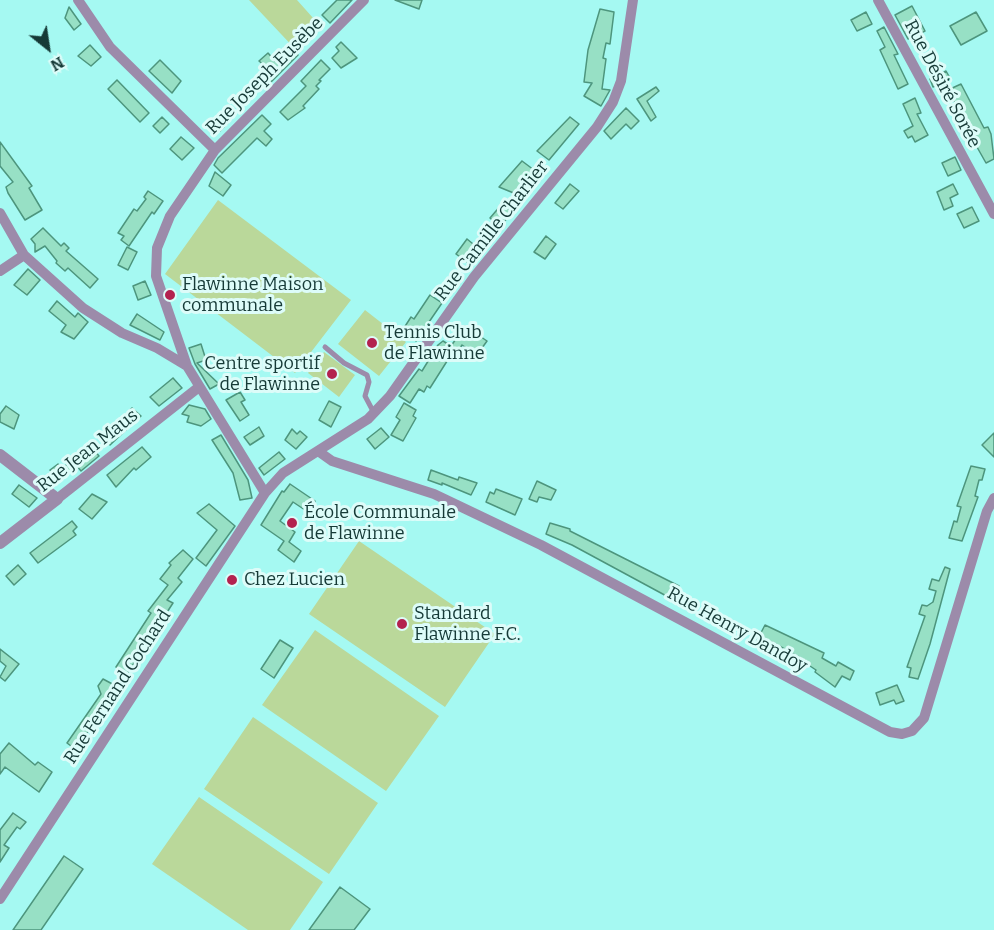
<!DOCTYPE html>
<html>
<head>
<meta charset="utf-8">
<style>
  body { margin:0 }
  #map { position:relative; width:994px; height:930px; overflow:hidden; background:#a5f9f2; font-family:Bitter,serif }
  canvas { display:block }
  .north { position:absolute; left:18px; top:18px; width:60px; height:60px; -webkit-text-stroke:4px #ddfcf9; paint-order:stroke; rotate:150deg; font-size:16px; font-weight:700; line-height:24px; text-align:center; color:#163a37 }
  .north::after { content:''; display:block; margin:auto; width:21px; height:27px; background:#163a37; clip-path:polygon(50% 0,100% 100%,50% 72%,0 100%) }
</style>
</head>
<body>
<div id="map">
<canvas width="994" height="930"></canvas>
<div class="north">N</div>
</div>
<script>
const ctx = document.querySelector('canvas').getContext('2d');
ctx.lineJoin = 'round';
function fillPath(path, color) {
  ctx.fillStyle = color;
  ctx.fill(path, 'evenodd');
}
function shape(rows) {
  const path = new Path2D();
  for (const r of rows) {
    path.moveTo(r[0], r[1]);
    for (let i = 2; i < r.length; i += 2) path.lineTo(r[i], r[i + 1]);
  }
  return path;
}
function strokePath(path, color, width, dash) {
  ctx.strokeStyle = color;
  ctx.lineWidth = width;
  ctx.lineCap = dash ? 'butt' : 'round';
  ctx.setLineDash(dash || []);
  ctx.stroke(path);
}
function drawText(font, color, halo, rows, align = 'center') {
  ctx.font = font + ' Bitter,serif';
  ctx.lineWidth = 6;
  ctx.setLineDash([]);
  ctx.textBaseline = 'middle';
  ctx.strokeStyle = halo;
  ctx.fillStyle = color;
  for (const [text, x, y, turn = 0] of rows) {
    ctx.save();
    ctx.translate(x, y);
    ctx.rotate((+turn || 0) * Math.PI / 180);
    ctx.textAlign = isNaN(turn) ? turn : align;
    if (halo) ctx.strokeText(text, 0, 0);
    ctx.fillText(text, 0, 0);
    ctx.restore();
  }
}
fillPath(shape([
  [249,0,297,0,322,28,297,51],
  [218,200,351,300,295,373,165,274],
  [365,310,406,342,379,376,338,344],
  [324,352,355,375,339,397,308,373],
  [359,541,495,634,445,707,309,614],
  [315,630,439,716,386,791,262,705],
  [253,717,378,803,329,874,204,789],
  [199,797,323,882,290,930,248,930,152,864]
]), '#bad89a');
const building = shape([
  [337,0,352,0,330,23,322,15,337,0],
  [395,0,422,0,419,9,395,0],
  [912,6,925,31,908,39,895,15,912,6],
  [69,7,81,24,74,30,65,18,69,7],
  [600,9,614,12,610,44,606,43,603,58,606,59,602,89,610,90,601,106,584,96,592,83,584,82,588,50,600,9],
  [866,12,872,24,857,31,851,20,866,12],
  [976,12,987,31,961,45,950,26,976,12],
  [884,27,898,54,894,55,908,84,898,89,880,50,885,47,877,31,884,27],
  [341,42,357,58,341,68,332,58,339,51,336,47,341,42],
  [90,45,101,57,91,66,78,56,90,45],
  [289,46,298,55,269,84,260,75,267,68,259,61,268,53,275,61,289,46],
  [160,60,181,81,172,93,149,71,160,60],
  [321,60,330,69,319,80,321,81,316,86,319,89,303,106,305,108,288,120,280,112,306,86,301,81,321,60],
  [946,71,950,78,933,87,930,79,946,71],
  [117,80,149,113,140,122,108,89,117,80],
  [961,84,984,128,988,127,991,134,994,159,986,163,960,117,962,116,948,90,961,84],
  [656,87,659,91,647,101,656,117,651,121,637,99,656,87],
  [915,98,921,113,917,114,928,135,915,142,912,136,908,138,904,131,913,126,903,104,915,98],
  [626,108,639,121,631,129,626,124,611,139,604,131,626,108],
  [262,115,271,124,264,131,272,139,266,146,257,138,222,173,214,165,218,158,262,115],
  [220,116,228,123,220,131,209,127,220,116],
  [162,117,169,124,160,133,153,126,162,117],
  [570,117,579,124,549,160,537,151,570,117],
  [181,137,194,148,182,160,170,149,181,137],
  [0,142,32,186,29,188,42,210,25,220,8,193,6,187,13,182,0,166,0,142],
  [955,157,961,170,948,176,942,163,955,157],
  [522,161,534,170,516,194,499,187,522,161],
  [215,172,231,185,223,196,209,186,215,172],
  [570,184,579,191,563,209,555,203,570,184],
  [953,184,958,194,950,198,953,206,944,210,937,192,953,184],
  [148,191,163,201,154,214,152,212,129,246,121,240,124,236,118,233,134,209,137,211,146,199,144,197,148,191],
  [502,204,512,212,500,227,490,218,502,204],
  [972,207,979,221,964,228,957,214,972,207],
  [43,228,61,246,64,243,69,248,66,251,98,279,90,288,68,268,65,271,56,263,57,261,45,246,35,252,35,244,31,239,43,228],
  [546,236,556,244,545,259,534,252,546,236],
  [467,239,478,248,467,262,456,254,467,239],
  [127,247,137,252,128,270,118,265,127,247],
  [28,269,40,280,27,295,14,285,28,269],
  [145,281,151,295,138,300,133,286,145,281],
  [430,295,442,303,416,341,402,331,411,317,414,319,430,295],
  [57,301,75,317,78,313,88,322,74,339,61,332,66,325,49,311,57,301],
  [137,314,164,332,160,340,130,325,137,314],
  [465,326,487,341,477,355,462,345,452,361,449,358,430,388,427,386,424,392,419,389,410,403,399,396,419,369,422,371,438,345,443,341,451,346,465,326],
  [201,344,206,360,197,363,219,384,210,389,195,364,189,348,201,344],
  [173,378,182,388,159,406,150,397,173,378],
  [240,392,245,400,241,402,249,415,240,421,226,400,240,392],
  [329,401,341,407,331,427,319,420,329,401],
  [404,403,416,410,413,416,416,418,403,441,391,435,400,420,396,417,404,403],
  [189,405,205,409,211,419,201,426,187,422,189,416,182,414,189,405],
  [6,406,19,415,14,429,0,422,0,414,6,406],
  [132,408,141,416,110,445,102,437,132,408],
  [259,427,264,436,250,445,244,437,259,427],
  [381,428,389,437,375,449,367,439,381,428],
  [292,429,297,434,300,431,307,437,296,449,285,440,292,429],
  [994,433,994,457,982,445,994,433],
  [221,435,248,480,252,498,240,500,233,473,212,440,221,435],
  [142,447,151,457,136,470,134,468,116,487,107,475,142,447],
  [88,449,90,452,94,450,99,456,81,471,77,466,59,481,50,470,58,464,62,468,88,449],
  [279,452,285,459,264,475,259,468,279,452],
  [971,466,985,469,982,480,979,480,975,496,978,497,962,541,949,538,954,521,957,522,961,507,957,506,971,466],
  [431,470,458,480,459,477,477,483,471,495,442,483,442,485,428,480,431,470],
  [537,481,556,490,551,500,539,497,537,502,529,499,537,481],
  [290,484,315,501,308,512,293,502,280,521,295,532,289,542,301,551,294,562,278,550,284,541,261,525,282,491,284,492,290,484],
  [19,485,37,498,29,507,12,494,19,485],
  [496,489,522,499,515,515,486,502,490,492,494,494,496,489],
  [92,494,107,502,92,519,79,509,92,494],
  [209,504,235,526,206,566,196,558,217,530,197,513,209,504],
  [72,521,77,527,73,531,76,535,38,563,30,553,72,521],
  [550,523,570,529,570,531,679,586,672,599,572,545,546,534,550,523],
  [183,550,193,559,178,578,182,582,167,600,173,603,127,674,116,667,151,613,148,611,168,585,160,579,171,565,169,563,183,550],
  [18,565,26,574,14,585,6,576,18,565],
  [945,567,950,569,930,644,918,679,909,677,911,668,907,667,925,616,919,614,922,605,927,606,933,602,936,591,929,589,932,579,939,581,945,567],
  [765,625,824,653,822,658,836,666,838,662,854,671,850,680,842,676,835,687,815,672,816,670,807,664,808,662,772,642,768,650,755,644,765,625],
  [280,640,293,648,274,678,261,669,280,640],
  [0,649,19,664,5,681,0,677,6,666,0,661,0,649],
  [103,679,118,687,81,742,84,745,79,752,67,743,101,694,98,686,103,679],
  [897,685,904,701,896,704,894,700,880,705,876,693,897,685],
  [9,743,35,765,38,762,52,772,39,792,5,767,0,774,0,754,9,743],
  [13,813,26,822,20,829,17,827,4,845,9,848,0,862,0,830,13,813],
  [64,856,83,869,41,930,13,930,64,856],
  [340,887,370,909,354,930,309,930,340,887]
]);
fillPath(building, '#97e0c5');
strokePath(building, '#4d957d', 1.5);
strokePath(shape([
  [325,347,344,363,367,375,369,382,365,396,374,413]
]), '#9c8baa', 5);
strokePath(shape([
  [78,0,110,47,215,150],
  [878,0,994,214],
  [0,213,24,255,83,308,122,333,157,348,187,366],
  [0,271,24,255],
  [318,451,332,461,434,494,541,545,890,732,902,734,912,731,924,718,987,511,994,498],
  [265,493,187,366,156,276,157,248,170,216,215,150,364,0],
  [57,499,199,387],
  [0,899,265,493,283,473,368,419,390,396,474,277,597,127,613,102,621,81,633,0]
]), '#9c8baa', 10);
strokePath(shape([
  [0,455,57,499,0,543]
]), '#9c8baa', 12);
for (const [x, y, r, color] of [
  [170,295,6,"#b3224f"],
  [372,343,6,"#b3224f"],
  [332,374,6,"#b3224f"],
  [292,523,6,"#b3224f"],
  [232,580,6,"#b3224f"],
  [402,624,6,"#b3224f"]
]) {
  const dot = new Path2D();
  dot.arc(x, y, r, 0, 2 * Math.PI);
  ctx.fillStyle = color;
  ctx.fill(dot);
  strokePath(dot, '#ddfcf9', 2);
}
drawText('18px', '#163a37', '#ddfcf9', [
  ["Rue Joseph Eusèbe",265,76,-45],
  ["Rue Désiré Sorée",942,84,62],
  ["Rue Camille Charlier",492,231,-52],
  ["Rue Jean Maus",88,451,-38],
  ["Rue Henry Dandoy",737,630,29],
  ["Rue Fernand Cochard",118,687,-57]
]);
drawText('18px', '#163a37', '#ddfcf9', [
  ["Flawinne Maison",182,285],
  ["communale",182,306],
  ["Tennis Club",384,333],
  ["de Flawinne",384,354],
  ["Centre sportif",320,364,"right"],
  ["de Flawinne",320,385,"right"],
  ["École Communale",304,513],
  ["de Flawinne",304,534],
  ["Chez Lucien",244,580],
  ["Standard",414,614],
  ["Flawinne F.C.",414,635]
], 'left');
</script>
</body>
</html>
